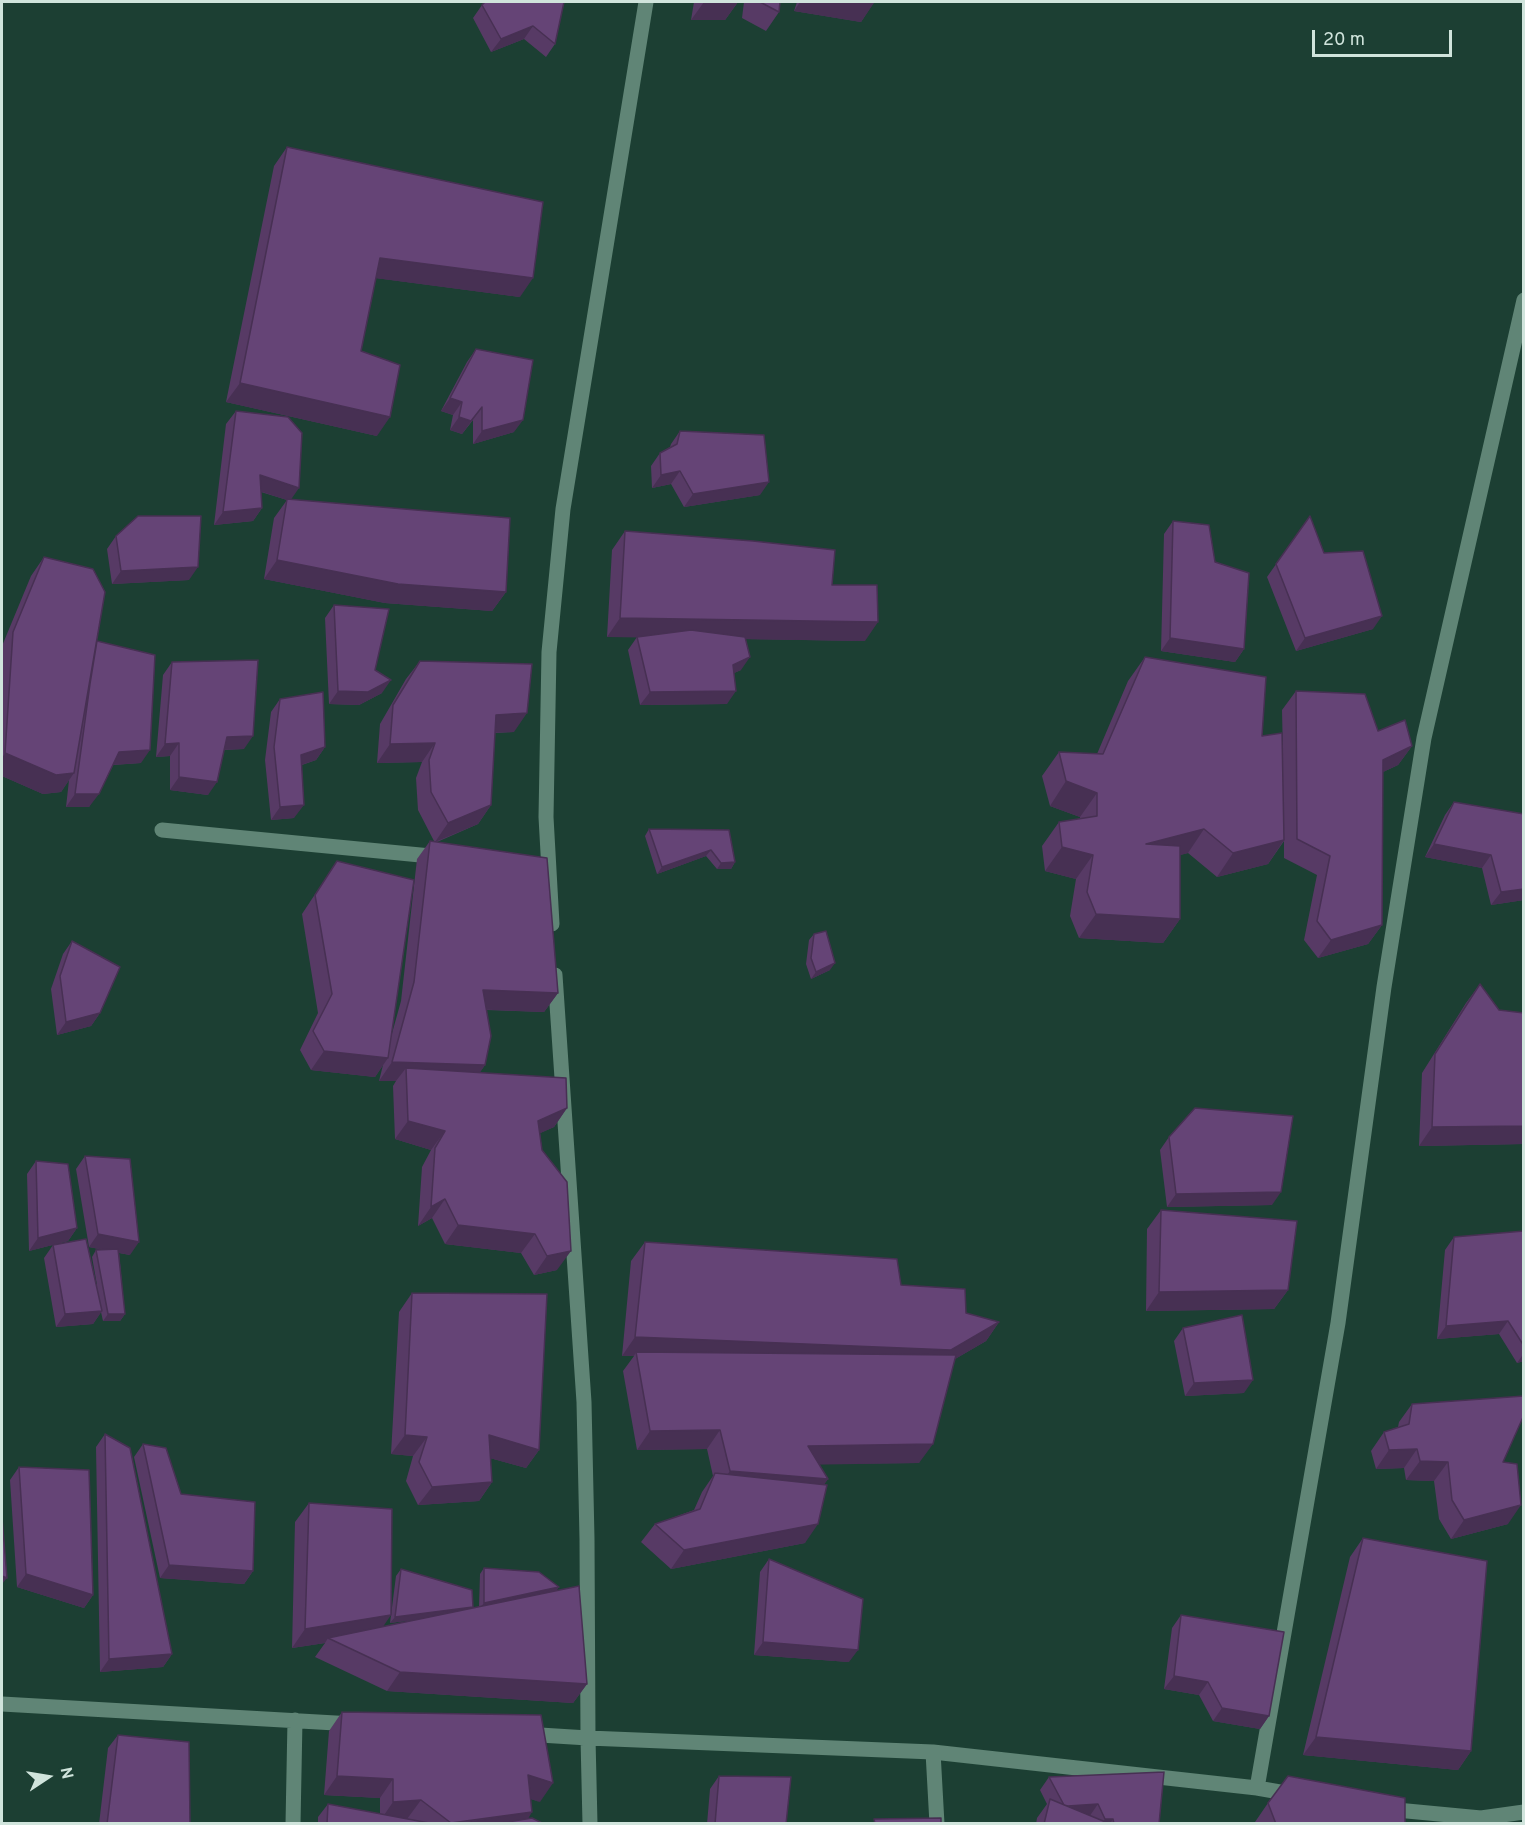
<!DOCTYPE html>
<html>
<head>
<meta charset="utf-8">
<style>
  body { margin:0 }
  #map { position:relative; width:1525px; height:1825px; overflow:hidden; background:#1c3f33; font-family:Overpass,sans-serif }
  canvas { display:block }
  .frame { position:absolute; inset:0; border:3px solid #d0e4dc; pointer-events:none }
  .north { position:absolute; left:18px; top:1747px; width:60px; height:60px; -webkit-text-stroke:4px #1c3f33; paint-order:stroke; rotate:78deg; font-size:16px; font-weight:700; line-height:24px; text-align:center; color:#d0e4dc }
  .north::after { content:''; display:block; margin:auto; width:21px; height:27px; background:#d0e4dc; clip-path:polygon(50% 0,100% 100%,50% 72%,0 100%) }
  .scale { position:absolute; left:1312px; top:30px; width:140px; height:27px; box-sizing:border-box; border:3px solid #d0e4dc; border-top:0; padding-left:8px; font-size:18px; line-height:21px; white-space:nowrap; color:#d0e4dc; -webkit-text-stroke:4px #1c3f33; paint-order:stroke }
</style>
</head>
<body>
<div id="map">
<canvas width="1525" height="1825"></canvas>
<div class="frame"></div>
<div class="north">N</div>
<div class="scale">20 m</div>
</div>
<script>
const ctx = document.querySelector('canvas').getContext('2d');
ctx.lineJoin = 'round';
function shape(rows) {
  const path = new Path2D();
  for (const r of rows) {
    path.moveTo(r[0], r[1]);
    for (let i = 2; i < r.length; i += 2) path.lineTo(r[i], r[i + 1]);
  }
  return path;
}
function strokePath(path, color, width, dash) {
  ctx.strokeStyle = color;
  ctx.lineWidth = width;
  ctx.lineCap = dash ? 'butt' : 'round';
  ctx.setLineDash(dash || []);
  ctx.stroke(path);
}
function fillPath(path, color) {
  ctx.fillStyle = color;
  ctx.fill(path, 'evenodd');
}
strokePath(shape([
  [162,830,441,857],
  [552,924,546,817,549,652,563,509,646,2],
  [555,975,584,1402,587,1539,588,1738,933,1752,1257,1788,1297,1795],
  [2,1704,353,1724],
  [524,1734,588,1738,590,1824],
  [933,1752,937,1824],
  [1257,1788,1338,1323,1384,987,1424,738,1524,300],
  [1386,1809,1481,1818,1524,1812],
  [293,1824,295,1720]
]), '#608576', 15);
fillPath(shape([
  [564,2,555,44,546,57,524,39,491,52,473,18,482,5],
  [694,2,738,2,725,20,691,20],
  [744,2,780,2,779,12,766,31,742,18],
  [797,2,874,2,861,22,794,11],
  [287,147,520,297,376,278,361,351,377,436,226,402,274,166],
  [476,349,514,432,473,444,473,420,462,434,450,430,453,415,441,411,467,362],
  [236,411,291,500,506,592,492,611,385,603,264,579,274,518,287,500,261,492,262,508,253,521,214,525,226,424],
  [680,431,760,495,684,507,671,484,652,488,651,466,660,453,670,447,671,444],
  [1310,516,1324,553,1373,629,1296,651,1267,577],
  [1173,521,1215,562,1244,649,1235,662,1161,651,1164,534],
  [625,531,832,585,865,641,745,639,741,670,734,673,727,704,640,705,628,650,637,637,638,637,607,637,612,550],
  [116,536,189,580,112,584,107,549],
  [44,557,97,641,141,763,113,765,89,807,66,807,69,780,61,792,43,794,2,776,2,646,31,576],
  [334,605,375,670,382,693,359,705,329,704,325,618],
  [1145,657,1262,736,1283,756,1282,710,1296,691,1378,731,1412,746,1398,765,1383,772,1382,925,1368,944,1318,958,1304,940,1317,875,1284,858,1284,841,1268,864,1217,877,1188,853,1180,855,1180,919,1163,943,1079,938,1070,916,1076,879,1045,871,1042,846,1059,822,1080,819,1080,817,1050,806,1042,776,1059,752,1097,754,1128,681],
  [420,661,514,732,495,733,491,805,478,824,437,842,558,993,544,1012,487,1010,485,1065,480,1072,567,1108,554,1127,540,1133,557,1270,534,1275,521,1253,445,1244,432,1218,418,1226,422,1167,431,1150,395,1139,393,1086,396,1081,379,1081,383,1065,375,1077,311,1070,300,1050,318,1013,302,914,337,861,391,1037,401,1001,417,859,430,841,434,841,418,810,416,778,422,762,377,763,380,724,406,679],
  [172,662,244,749,224,750,208,795,170,790,170,756,156,757,163,675],
  [280,699,325,747,316,760,302,765,294,818,271,820,265,760,271,712],
  [1454,802,1524,900,1491,905,1482,868,1425,857,1445,815],
  [649,829,729,830,735,862,731,869,717,869,706,856,657,874,645,836],
  [814,934,830,970,811,979,806,964,809,940],
  [72,941,100,1013,91,1026,57,1035,51,989,63,954],
  [1480,984,1499,1010,1524,1013,1524,1144,1419,1146,1422,1073,1466,1003],
  [1169,1137,1272,1205,1167,1207,1160,1150],
  [85,1156,130,1255,119,1253,125,1314,120,1321,103,1321,101,1312,93,1324,56,1327,44,1258,53,1245,97,1285,92,1257,96,1250,104,1250,89,1247,76,1169],
  [36,1161,77,1228,68,1241,29,1251,27,1174],
  [1161,1210,1288,1290,1274,1309,1146,1311,1147,1229],
  [1524,1231,1524,1361,1517,1363,1499,1334,1437,1339,1445,1250,1454,1237],
  [645,1242,901,1285,966,1313,999,1322,986,1341,955,1359,919,1463,819,1464,828,1479,823,1485,805,1543,671,1569,641,1542,655,1524,694,1510,702,1492,713,1476,707,1449,637,1450,623,1371,634,1356,622,1356,631,1261],
  [412,1293,539,1450,526,1468,490,1458,492,1482,479,1501,418,1505,406,1481,413,1456,391,1454,399,1312],
  [1183,1328,1244,1393,1185,1396,1174,1341],
  [1412,1404,1503,1462,1508,1524,1451,1539,1439,1519,1434,1481,1406,1480,1404,1468,1376,1469,1371,1451,1384,1432,1398,1427,1399,1422],
  [105,1434,172,1654,163,1667,100,1672,96,1447],
  [143,1444,181,1494,253,1571,244,1584,160,1578,134,1457],
  [19,1467,93,1595,84,1608,17,1587,10,1480],
  [309,1503,383,1627,413,1620,390,1623,396,1576,401,1569,471,1608,479,1607,480,1574,484,1568,556,1591,587,1684,573,1703,387,1691,315,1657,325,1643,292,1648,295,1522],
  [1363,1538,1471,1751,1458,1770,1303,1755,1350,1557],
  [769,1559,849,1662,754,1655,760,1572],
  [1181,1615,1269,1716,1260,1729,1213,1721,1199,1695,1164,1689,1172,1628],
  [342,1712,540,1802,531,1799,528,1819,544,1824,318,1824,318,1817,328,1804,380,1814,380,1798,324,1795,329,1731],
  [118,1735,190,1824,99,1824,108,1748],
  [719,1776,786,1824,707,1824,710,1789],
  [1049,1777,1159,1824,1036,1824,1037,1818,1047,1804,1040,1790],
  [1268,1803,1405,1824,1256,1824,1255,1822]
]), '#573a65');
fillPath(shape([
  [704,2,738,2,725,20,691,20],
  [800,2,865,2,874,3,861,22,794,11],
  [533,26,524,39,491,52,501,39],
  [380,258,533,278,520,297,367,277],
  [240,383,390,417,377,436,226,402],
  [450,398,462,402,453,415,441,411],
  [482,407,462,434,450,430,459,417],
  [523,420,514,432,473,444,482,431],
  [680,471,671,484,652,488,661,475],
  [260,475,299,488,290,501,250,488],
  [769,482,760,495,684,507,693,494],
  [262,508,253,521,214,525,223,512],
  [277,560,506,592,492,611,385,603,264,579],
  [198,567,189,580,112,584,121,571],
  [1382,616,1373,629,1296,651,1305,638],
  [620,618,878,622,865,641,607,637],
  [1170,638,1244,649,1235,662,1161,651],
  [750,657,741,670,723,678,733,665],
  [391,680,382,693,359,705,329,704,338,691],
  [736,691,727,704,640,705,650,692],
  [527,713,514,732,483,733,496,715],
  [253,736,244,749,218,750,227,737],
  [179,743,170,756,156,757,165,744],
  [435,743,422,762,377,763,390,744],
  [1412,746,1398,765,1370,778,1383,760],
  [325,747,316,760,292,768,301,755],
  [150,750,141,763,110,765,119,752],
  [5,753,74,773,61,792,43,794,2,776,2,758],
  [179,777,217,782,208,795,170,790],
  [1066,781,1097,793,1080,817,1050,806],
  [75,794,99,794,89,807,66,807],
  [304,805,294,818,271,820,280,807],
  [491,805,478,824,435,842,448,823],
  [1204,829,1188,853,1129,868,1146,844],
  [1284,840,1268,864,1217,877,1233,853],
  [1434,844,1491,855,1482,868,1425,857],
  [1062,847,1093,855,1076,879,1045,871],
  [711,850,706,856,657,874,662,867],
  [735,862,731,869,717,869,721,863],
  [1524,889,1524,900,1491,905,1501,892],
  [1096,914,1180,919,1163,943,1079,938],
  [1382,925,1368,944,1318,958,1331,940],
  [835,963,830,970,811,979,816,972],
  [483,990,558,993,544,1012,470,1009],
  [100,1013,91,1026,57,1035,66,1022],
  [324,1051,388,1058,375,1077,311,1070],
  [392,1062,485,1065,472,1084,406,1068,396,1081,379,1081],
  [567,1108,554,1127,525,1140,538,1121],
  [408,1121,445,1131,431,1150,395,1139],
  [1524,1126,1524,1144,1419,1146,1432,1127],
  [1281,1192,1272,1205,1167,1207,1176,1194],
  [445,1199,432,1218,418,1226,431,1207],
  [458,1225,535,1234,521,1253,445,1244],
  [77,1228,68,1241,29,1251,38,1238],
  [98,1234,139,1242,130,1255,89,1247],
  [571,1251,557,1270,534,1275,547,1256],
  [1288,1290,1274,1309,1146,1311,1159,1292],
  [102,1311,93,1324,56,1327,65,1314],
  [108,1314,125,1314,120,1321,103,1321],
  [1508,1321,1499,1334,1437,1339,1446,1326],
  [999,1322,986,1341,938,1369,636,1352,634,1356,622,1356,635,1337],
  [1524,1353,1524,1361,1517,1363],
  [1253,1380,1244,1393,1185,1396,1194,1383],
  [720,1430,707,1449,637,1450,650,1431],
  [405,1435,427,1437,413,1456,391,1454],
  [489,1435,539,1450,526,1468,475,1454],
  [933,1444,919,1463,795,1465,808,1446],
  [1417,1449,1404,1468,1376,1469,1389,1450],
  [1420,1461,1448,1462,1434,1481,1406,1480],
  [730,1471,828,1479,815,1498,716,1490],
  [492,1482,479,1501,418,1505,432,1487],
  [1521,1505,1508,1524,1451,1539,1464,1520],
  [818,1524,805,1543,671,1569,684,1550],
  [169,1565,253,1571,244,1584,160,1578],
  [26,1574,93,1595,84,1608,17,1587],
  [2,1576,7,1578,2,1584],
  [559,1587,555,1593,479,1609,484,1603],
  [473,1607,468,1613,390,1623,395,1617],
  [391,1615,378,1634,328,1638,325,1643,292,1648,305,1629],
  [763,1642,858,1650,849,1662,754,1655],
  [172,1654,163,1667,100,1672,109,1659],
  [400,1672,587,1684,573,1703,387,1691],
  [1174,1676,1208,1682,1199,1695,1164,1689],
  [1222,1708,1269,1716,1260,1729,1213,1721],
  [1316,1737,1471,1751,1458,1770,1303,1755],
  [528,1775,553,1783,540,1802,515,1794],
  [337,1776,393,1779,380,1798,324,1795],
  [421,1800,407,1819,380,1821,393,1802],
  [1098,1804,1089,1817,1065,1807],
  [532,1812,525,1824,451,1824],
  [1105,1819,1113,1819,1110,1824,1102,1824]
]), '#473053');
const building = shape([
  [485,2,564,2,555,44,533,26,501,39,482,5,485,2],
  [760,2,780,2,779,12,760,2],
  [287,147,543,202,533,278,380,258,361,351,400,365,390,417,240,383,287,147],
  [476,349,533,360,523,420,482,431,482,407,471,421,459,417,462,402,450,398,476,349],
  [236,411,288,417,302,433,299,488,260,475,262,508,223,512,236,411],
  [680,431,764,435,769,482,693,494,680,471,661,475,660,453,677,444,680,431],
  [287,499,510,518,506,592,398,584,277,560,287,499],
  [138,516,201,516,198,567,121,571,116,536,138,516],
  [1310,516,1324,553,1363,551,1382,616,1305,638,1276,564,1310,516],
  [1173,521,1209,525,1215,562,1249,573,1244,649,1170,638,1173,521],
  [625,531,753,541,835,550,832,585,877,585,878,622,620,618,625,531],
  [44,557,93,569,105,592,74,773,56,775,5,753,13,632,44,557],
  [334,605,389,609,375,670,391,680,368,692,338,691,334,605],
  [691,630,745,637,750,657,733,665,736,691,650,692,637,637,691,630],
  [97,641,155,655,150,750,119,752,99,794,75,794,90,684,97,641],
  [1145,657,1266,677,1262,736,1282,733,1284,840,1233,853,1204,829,1146,844,1180,846,1180,919,1096,914,1087,892,1093,855,1062,847,1059,822,1097,816,1097,793,1066,781,1059,752,1103,754,1145,657],
  [258,660,253,736,227,737,217,782,179,777,179,743,165,744,172,662,258,660],
  [420,661,532,664,527,713,496,715,491,805,448,823,431,792,429,760,435,743,390,744,393,705,420,661],
  [1296,691,1365,694,1378,731,1405,720,1412,746,1383,760,1382,925,1331,940,1317,921,1330,856,1297,839,1296,691],
  [323,692,325,747,301,755,304,805,280,807,274,747,280,699,323,692],
  [1454,802,1524,814,1524,889,1501,892,1491,855,1434,844,1454,802],
  [649,829,729,830,735,862,721,863,711,850,662,867,649,829],
  [430,841,547,858,558,993,483,990,491,1036,485,1065,392,1062,414,982,430,841],
  [337,861,414,880,388,1058,324,1051,313,1031,332,994,315,895,337,861],
  [826,931,835,963,816,972,811,958,814,934,826,931],
  [72,941,120,967,100,1013,66,1022,60,976,72,941],
  [1480,984,1499,1010,1524,1013,1524,1126,1432,1127,1435,1054,1480,984],
  [406,1068,566,1078,567,1108,538,1121,542,1150,567,1182,571,1251,547,1256,535,1234,458,1225,445,1199,431,1207,435,1148,445,1131,408,1121,406,1068],
  [1195,1108,1293,1116,1281,1192,1176,1194,1169,1137,1195,1108],
  [85,1156,130,1159,139,1242,98,1234,85,1156],
  [36,1161,68,1164,77,1228,38,1238,36,1161],
  [1161,1210,1297,1221,1288,1290,1159,1292,1161,1210],
  [1524,1231,1524,1346,1508,1321,1446,1326,1454,1237,1524,1231],
  [86,1239,102,1311,65,1314,53,1245,86,1239],
  [645,1242,897,1259,901,1285,965,1289,966,1313,999,1322,951,1350,635,1337,645,1242],
  [118,1249,125,1314,108,1314,96,1250,118,1249],
  [412,1293,547,1294,539,1450,489,1435,492,1482,432,1487,419,1462,427,1437,405,1435,412,1293],
  [1242,1315,1253,1380,1194,1383,1183,1328,1242,1315],
  [636,1352,956,1355,933,1444,808,1446,828,1479,730,1471,720,1430,650,1431,636,1352],
  [1524,1396,1524,1415,1503,1462,1517,1464,1521,1505,1464,1520,1452,1500,1448,1462,1420,1461,1417,1449,1389,1450,1384,1432,1409,1424,1412,1404,1524,1396],
  [105,1434,130,1448,172,1654,109,1659,105,1434],
  [143,1444,166,1448,181,1494,255,1502,253,1571,169,1565,143,1444],
  [19,1467,89,1470,93,1595,26,1574,19,1467],
  [715,1473,827,1485,818,1524,684,1550,655,1524,700,1509,715,1473],
  [309,1503,392,1509,391,1615,305,1629,309,1503],
  [2,1518,7,1578,2,1576,2,1518],
  [1363,1538,1487,1561,1471,1751,1316,1737,1363,1538],
  [769,1559,863,1599,858,1650,763,1642,769,1559],
  [484,1568,539,1572,559,1587,484,1603,484,1568],
  [401,1569,472,1590,473,1607,395,1617,401,1569],
  [579,1586,587,1684,400,1672,328,1638,579,1586],
  [1181,1615,1284,1632,1269,1716,1222,1708,1208,1682,1174,1676,1181,1615],
  [342,1712,541,1715,553,1783,528,1775,532,1812,451,1823,421,1800,393,1802,393,1779,337,1776,342,1712],
  [118,1735,189,1742,190,1824,107,1824,118,1735],
  [1164,1772,1159,1824,1114,1824,1113,1819,1105,1819,1098,1804,1068,1806,1064,1805,1049,1777,1164,1772],
  [719,1776,791,1777,786,1824,715,1824,719,1776],
  [1288,1776,1405,1798,1405,1824,1276,1824,1268,1803,1288,1776],
  [1050,1799,1108,1823,1108,1824,1044,1824,1050,1799],
  [328,1804,429,1823,429,1824,327,1824,328,1804],
  [532,1818,544,1824,496,1824,532,1818],
  [941,1818,941,1824,875,1824,874,1819,941,1818]
]);
fillPath(building, '#654476');
strokePath(building, '#473053', 1.5);
</script>
</body>
</html>
